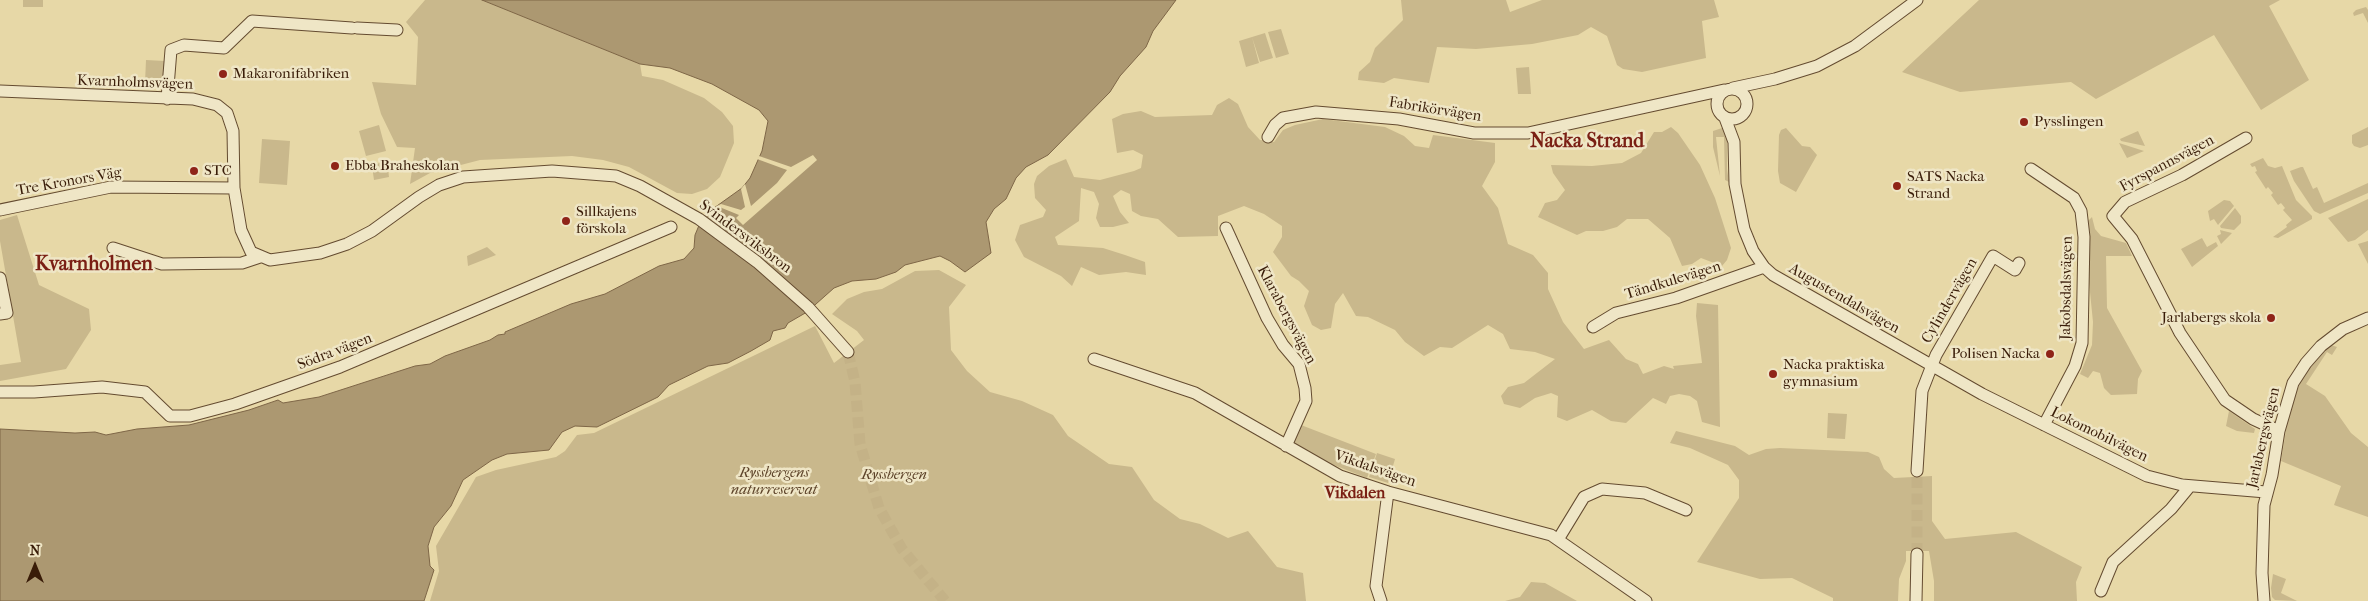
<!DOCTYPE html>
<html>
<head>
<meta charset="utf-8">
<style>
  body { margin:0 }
  #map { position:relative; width:2368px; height:601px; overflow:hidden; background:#e7d8a7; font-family:"IM FELL French Canon",serif }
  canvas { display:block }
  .north { position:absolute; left:10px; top:541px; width:50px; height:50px; -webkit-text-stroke:4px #efe6c6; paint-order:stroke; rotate:0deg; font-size:14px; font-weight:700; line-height:20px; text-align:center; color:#391c08 }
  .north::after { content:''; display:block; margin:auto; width:18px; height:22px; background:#391c08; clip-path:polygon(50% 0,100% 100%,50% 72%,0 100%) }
</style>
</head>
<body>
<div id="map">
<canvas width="2368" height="601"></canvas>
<div class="north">N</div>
</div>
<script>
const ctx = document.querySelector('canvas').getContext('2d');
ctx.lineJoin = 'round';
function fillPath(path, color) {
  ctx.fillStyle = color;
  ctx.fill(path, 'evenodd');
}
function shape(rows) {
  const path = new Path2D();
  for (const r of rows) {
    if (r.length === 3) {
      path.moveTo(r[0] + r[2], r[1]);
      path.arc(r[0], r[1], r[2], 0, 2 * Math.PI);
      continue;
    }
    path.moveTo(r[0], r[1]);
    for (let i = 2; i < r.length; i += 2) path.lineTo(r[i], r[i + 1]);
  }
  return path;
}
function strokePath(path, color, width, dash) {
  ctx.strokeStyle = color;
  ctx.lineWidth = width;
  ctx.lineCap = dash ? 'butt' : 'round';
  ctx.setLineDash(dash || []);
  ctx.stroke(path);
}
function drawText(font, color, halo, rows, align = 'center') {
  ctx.font = font + ' "IM FELL French Canon",serif';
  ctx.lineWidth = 5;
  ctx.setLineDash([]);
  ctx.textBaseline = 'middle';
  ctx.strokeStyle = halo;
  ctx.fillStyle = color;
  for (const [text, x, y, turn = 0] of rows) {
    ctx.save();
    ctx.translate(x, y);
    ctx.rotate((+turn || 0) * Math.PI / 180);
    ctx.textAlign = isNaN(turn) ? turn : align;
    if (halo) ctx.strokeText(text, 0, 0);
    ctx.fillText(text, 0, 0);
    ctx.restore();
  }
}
fillPath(shape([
  [23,0,43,0,43,7,23,7],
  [425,0,482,0,640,64,642,76,663,80,704,98,722,112,733,126,734,143,720,177,707,189,692,194,677,193,629,167,603,160,572,156,480,160,430,173,410,184,415,148,397,147,381,114,372,82,416,85,418,37,406,22],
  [1401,0,1506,0,1510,12,1542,0,1714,0,1719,17,1702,21,1706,58,1642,72,1623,69,1617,65,1607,36,1591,27,1578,35,1532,44,1476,49,1437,47,1429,83,1394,78,1384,83,1358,80,1359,72,1370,62,1375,48,1403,20],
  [1979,0,2280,0,2269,6,2309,80,2261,110,2214,35,2096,99,2071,82,1960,92,1902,72],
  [2366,7,2368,10,2368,23,2363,13,2354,16,2353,13,2356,10],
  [1281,29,1289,54,1276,58,1268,32],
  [1265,33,1273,58,1260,62,1252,37],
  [1252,37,1259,63,1246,67,1239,41],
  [146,60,165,61,165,83,145,83],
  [1529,67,1531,94,1518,94,1516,68],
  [1229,98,1238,104,1248,127,1260,140,1274,142,1283,130,1295,125,1323,119,1385,127,1404,136,1415,146,1429,148,1433,135,1495,143,1495,162,1482,186,1498,208,1508,244,1533,255,1548,273,1548,289,1563,322,1584,349,1609,340,1626,359,1638,364,1643,374,1664,366,1674,369,1673,366,1702,363,1696,316,1697,303,1718,305,1720,427,1702,422,1697,401,1690,396,1679,394,1670,396,1666,404,1653,398,1626,423,1611,421,1592,410,1567,421,1557,417,1558,396,1551,393,1535,398,1520,408,1504,404,1501,396,1508,387,1524,383,1555,359,1535,352,1510,349,1503,334,1488,325,1452,348,1440,347,1424,356,1405,342,1395,330,1368,317,1356,316,1343,293,1335,304,1331,328,1321,330,1312,325,1304,306,1309,291,1299,281,1291,276,1273,252,1282,237,1282,226,1264,214,1244,206,1218,216,1218,236,1178,237,1158,219,1141,216,1132,211,1130,194,1121,190,1113,196,1120,212,1129,223,1113,227,1100,227,1096,218,1099,204,1094,192,1081,188,1079,221,1055,237,1058,245,1103,248,1125,255,1145,262,1146,275,1126,272,1099,275,1081,267,1072,286,1061,276,1024,257,1015,240,1020,225,1043,217,1046,210,1035,198,1034,184,1037,176,1049,166,1066,159,1074,177,1100,180,1134,171,1141,168,1143,155,1133,150,1117,153,1112,119,1123,114,1141,111,1155,117,1212,115,1217,105],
  [379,125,386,151,366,156,359,131],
  [1671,127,1678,133,1700,165,1715,198,1731,248,1727,260,1722,266,1701,258,1692,264,1682,266,1670,238,1648,219,1627,219,1617,227,1603,231,1586,231,1577,235,1538,217,1545,203,1557,200,1565,190,1553,173,1551,165,1592,166,1622,163,1641,153,1654,132,1662,132],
  [1725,127,1727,134,1727,169,1729,182,1725,180,1724,137,1716,137,1720,176,1713,147,1713,131],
  [2368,127,2368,145,2360,148,2354,146,2352,143,2352,135],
  [1786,128,1802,146,1810,147,1817,155,1796,192,1780,183,1778,171,1779,135,1781,130],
  [2138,131,2145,146,2121,141,2120,139],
  [262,139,290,141,287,185,259,183],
  [2119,143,2144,151,2127,158],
  [2263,158,2268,166,2275,168,2282,166,2296,200,2312,216,2312,219,2278,238,2273,237,2287,227,2286,225,2292,220,2283,210,2285,208,2281,203,2278,205,2271,195,2273,193,2268,187,2266,189,2255,172,2257,171,2255,166,2252,167,2250,164],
  [387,160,389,177,374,180,372,166],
  [2301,167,2303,167,2313,189,2317,187,2324,203,2368,183,2368,193,2320,214,2314,211,2294,181,2290,171],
  [2368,199,2368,230,2355,240,2348,242,2328,218],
  [2224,200,2230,201,2234,206,2218,225,2214,219,2210,221,2208,211],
  [2235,208,2241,216,2241,223,2234,230,2221,228,2220,226],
  [17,215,39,285,89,309,91,330,66,369,0,381,0,365,21,362,0,241,0,220],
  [2092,217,2095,229,2101,236,2126,243,2132,256,2106,256,2107,308,2142,371,2138,379,2137,394,2111,395,2104,388,2100,373,2093,371,2088,378,2080,374,2092,345,2093,322,2089,282,2088,221],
  [2220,230,2232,233,2221,244,2217,236,2221,234],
  [2202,238,2207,247,2216,242,2218,246,2192,267,2181,249],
  [2368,241,2368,264,2358,244],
  [487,247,496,255,468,266,467,256],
  [939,270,966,285,949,307,951,350,967,371,990,392,1022,401,1053,415,1068,436,1109,464,1132,467,1154,500,1180,519,1200,524,1228,538,1248,531,1277,567,1303,573,1306,601,430,601,439,571,436,546,476,477,496,470,556,457,565,451,577,435,594,433,815,326,834,363,864,340,857,331,832,314,847,299,864,292,882,289,915,271],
  [2331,345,2337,347,2332,355,2327,352,2306,384,2325,396,2351,433,2368,447,2368,517,2334,505,2341,486,2281,461,2289,411,2303,376,2319,354],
  [2229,411,2255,429,2254,433,2237,431,2226,426],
  [1828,413,1847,414,1845,439,1827,438],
  [1301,425,1376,454,1367,478,1321,460,1294,445,1293,441],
  [1676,431,1735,446,1749,455,1766,449,1780,448,1868,452,1879,457,1884,469,1894,478,1932,476,1932,521,1945,539,2016,532,2082,567,2076,582,2077,601,1934,601,1934,581,1929,551,1906,551,1906,561,1899,579,1898,601,1833,601,1833,598,1792,578,1760,579,1697,562,1739,498,1739,480,1728,465,1690,448,1670,443],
  [1377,453,1395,459,1388,483,1369,477],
  [2273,574,2286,579,2281,593,2297,601,2275,600,2272,597,2271,588],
  [1531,582,1545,583,1577,601,1505,601,1520,597]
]), '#c9b88c');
const water = shape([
  [482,0,1176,0,1153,31,1146,47,1120,76,1110,92,1048,155,1026,167,1016,178,1006,199,994,209,986,222,991,253,965,272,950,261,940,256,905,265,896,272,876,279,852,281,834,288,807,312,788,323,785,328,773,331,770,340,751,351,728,363,708,366,669,385,658,397,597,427,575,426,562,432,549,450,507,454,492,460,463,480,451,506,434,527,428,546,430,566,434,570,424,601,0,601,0,429,75,433,95,432,106,435,137,429,189,425,249,410,278,400,283,403,319,397,415,366,430,364,445,356,490,340,498,335,505,334,505,332,571,304,605,294,659,266,684,259,694,248,695,235,700,223,707,213,742,188,750,178,762,151,768,121,759,110,712,84,670,68,640,64,482,0]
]);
fillPath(water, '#ac9871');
strokePath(water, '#7e6647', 1);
fillPath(shape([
  [813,155,817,160,743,225,736,218,739,215,717,206,721,204,741,210,745,207,741,189,745,184,751,206,777,183,787,170,757,159,759,156,791,167]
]), '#e7d8a7');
strokePath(shape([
  [848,352,855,382,860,444,879,508,902,549,945,601],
  [1917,554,1917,471]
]), '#c4b287', 11, [11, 5.5]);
const minor = shape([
  [357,28,397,30],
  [1733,88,1775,79,1817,66,1855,46,1917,0],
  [1732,104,15],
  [0,91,193,99,217,105,227,113,233,131,234,188,241,230,251,252,270,260,320,253,347,244,372,231,419,197,439,185,463,177,552,171,616,176,640,186,699,219,757,262,808,307,848,352],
  [167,99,171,50,184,45,224,48,252,21,352,28],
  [1725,118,1734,142,1735,184,1744,229,1753,251,1764,267,1773,275,1982,394,2147,476,2182,485,2266,492],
  [1268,137,1275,125,1283,118,1316,112,1399,119,1474,133,1528,133,1724,90],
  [2246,138,2182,175,2125,202,2113,216,2132,239,2180,333,2225,400,2253,419,2279,431],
  [2031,169,2074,198,2081,211,2084,237,2082,343,2075,366,2044,425],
  [0,210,111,187,234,188],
  [1226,228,1267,318,1283,345,1299,364,1305,388,1306,401,1286,446],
  [113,248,162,264,242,263,260,257],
  [0,278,7,313,0,314],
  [1593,327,1616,313,1676,298,1764,267],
  [1094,359,1195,393,1340,476,1388,492,1551,535,1646,601],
  [0,392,34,392,102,387,145,392,170,416,190,416,235,404,340,367,671,227],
  [1917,471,1922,391,1936,355,1993,256,2015,270,2019,263],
  [1559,538,1584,497,1602,489,1645,493,1686,510],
  [2101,591,2113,562,2171,509,2190,486],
  [1381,601,1376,586,1388,492],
  [1916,601,1917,554],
  [2264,601,2262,573,2264,505,2272,475,2279,431,2293,383,2306,363,2321,346,2343,329,2368,318]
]);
strokePath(minor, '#644b30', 13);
strokePath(minor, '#efe6c6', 11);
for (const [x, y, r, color] of [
  [223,74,5,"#8f2418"],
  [2024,122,5,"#8f2418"],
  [335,166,5,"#8f2418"],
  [194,171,5,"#8f2418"],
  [1897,186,5,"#8f2418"],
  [566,221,5,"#8f2418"],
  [2271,318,5,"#8f2418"],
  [2050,354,5,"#8f2418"],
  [1773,374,5,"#8f2418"]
]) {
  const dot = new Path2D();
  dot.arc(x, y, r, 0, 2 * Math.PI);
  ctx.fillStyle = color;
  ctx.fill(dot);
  strokePath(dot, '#efe6c6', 2);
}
drawText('15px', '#391c08', '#efe6c6', [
  ["Makaronifabriken",233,74],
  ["Pysslingen",2034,122],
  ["Ebba Braheskolan",345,166],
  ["STC",204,171],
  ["SATS Nacka",1907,177],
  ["Strand",1907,194],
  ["Sillkajens",576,212],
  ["förskola",576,229],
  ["Jarlabergs skola",2261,318,"right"],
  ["Polisen Nacka",2040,354,"right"],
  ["Nacka praktiska",1783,365],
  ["gymnasium",1783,382]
], 'left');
drawText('15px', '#391c08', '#efe6c6', [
  ["Kvarnholmsvägen",135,83,2],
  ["Fabrikörvägen",1435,110,9],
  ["Fyrspannsvägen",2167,164,-28],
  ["Tre Kronors Väg",69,182,-10],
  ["Svindersviksbron",745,237,37],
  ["Tändkulevägen",1673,281,-17],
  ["Jakobsdalsvägen",2067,288,-89],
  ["Augustendalsvägen",1844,299,30],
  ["Cylindervägen",1950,301,-60],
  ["Klarabergsvägen",1286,315,62],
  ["Södra vägen",335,352,-21],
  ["Lokomobilvägen",2099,435,26],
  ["Jarlabergsvägen",2264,438,-77],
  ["Vikdalsvägen",1375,469,19]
]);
drawText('italic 15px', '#5d4329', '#efe6c6', [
  ["Ryssbergens",774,473],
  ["naturreservat",774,490],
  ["Ryssbergen",894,475]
]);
drawText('bold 16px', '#7a1f14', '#efe6c6', [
  ["Vikdalen",1355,494]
]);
drawText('bold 20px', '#7a1f14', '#efe6c6', [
  ["Nacka Strand",1587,142],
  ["Kvarnholmen",94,265]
]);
</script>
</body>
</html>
